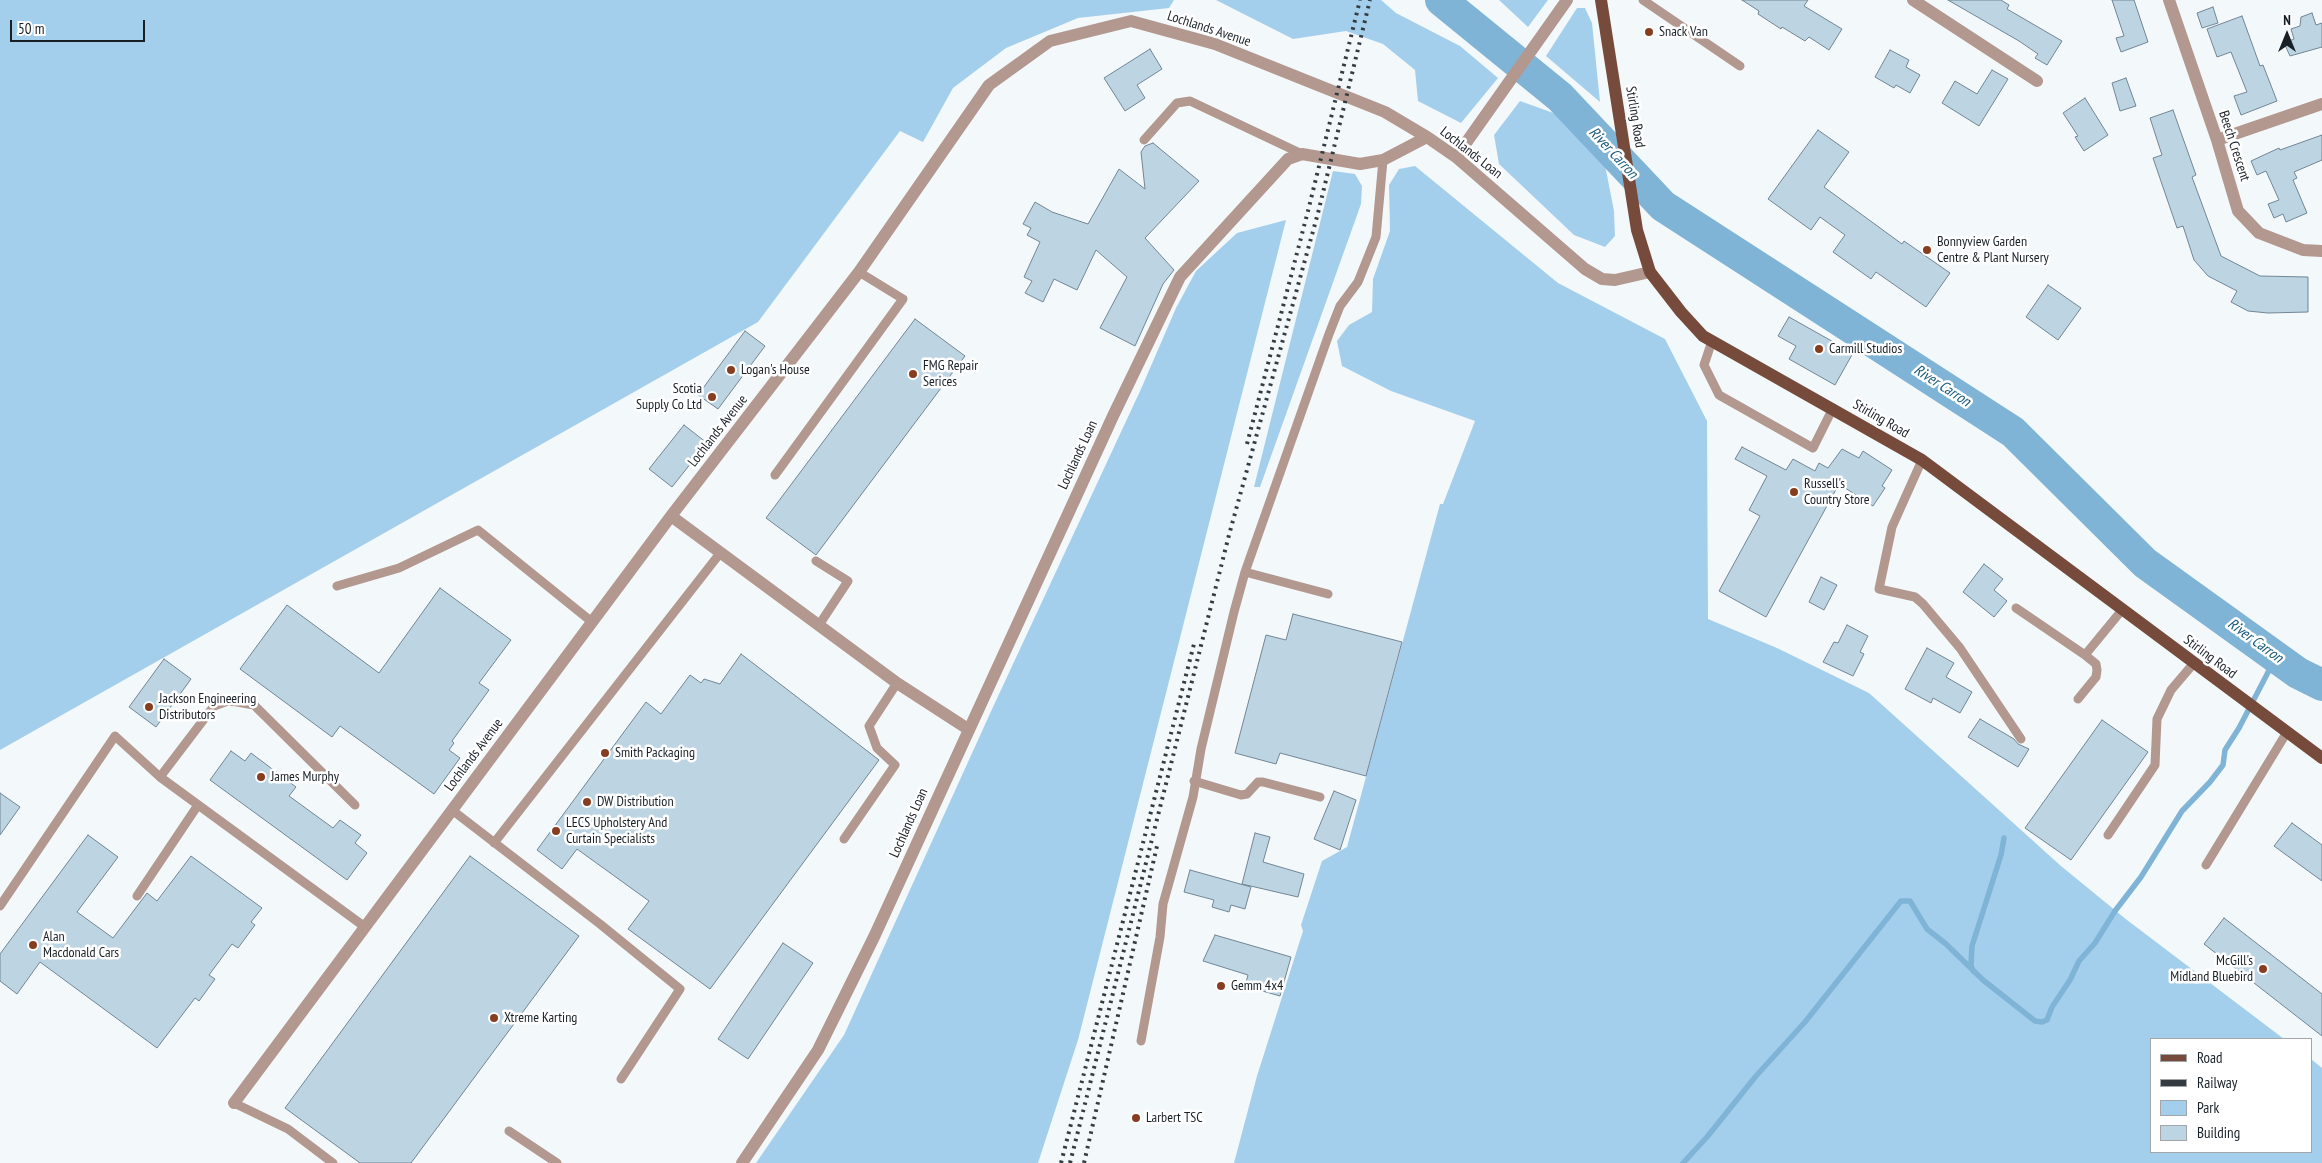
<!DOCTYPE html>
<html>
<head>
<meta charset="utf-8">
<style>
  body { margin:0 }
  #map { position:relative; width:2322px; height:1163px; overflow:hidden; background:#f3f8fb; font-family:"PT Sans Narrow",sans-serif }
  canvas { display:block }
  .legend { position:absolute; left:2150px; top:1038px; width:162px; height:115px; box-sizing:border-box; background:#fff; border:1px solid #a3a6a8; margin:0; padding:6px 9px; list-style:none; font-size:15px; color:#182026 }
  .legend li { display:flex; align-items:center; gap:10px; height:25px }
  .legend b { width:25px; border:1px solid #a3a6a8 }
  .north { position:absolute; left:2262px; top:10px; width:50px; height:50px; -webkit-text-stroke:4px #fff; paint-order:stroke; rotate:0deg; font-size:14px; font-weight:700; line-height:20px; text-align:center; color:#182026 }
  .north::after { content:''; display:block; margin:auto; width:18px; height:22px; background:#182026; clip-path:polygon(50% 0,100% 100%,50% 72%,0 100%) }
  .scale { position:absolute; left:10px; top:20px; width:135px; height:22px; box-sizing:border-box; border:2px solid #182026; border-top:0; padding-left:6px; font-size:15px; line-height:18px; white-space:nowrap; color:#182026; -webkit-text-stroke:4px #fff; paint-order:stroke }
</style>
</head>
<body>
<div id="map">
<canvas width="2322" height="1163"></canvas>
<ul class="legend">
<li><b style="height:6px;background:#764b3b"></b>Road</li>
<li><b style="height:6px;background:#343c42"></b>Railway</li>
<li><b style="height:14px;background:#a4cfec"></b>Park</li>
<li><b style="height:14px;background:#bdd4e3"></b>Building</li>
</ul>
<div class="north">N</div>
<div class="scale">50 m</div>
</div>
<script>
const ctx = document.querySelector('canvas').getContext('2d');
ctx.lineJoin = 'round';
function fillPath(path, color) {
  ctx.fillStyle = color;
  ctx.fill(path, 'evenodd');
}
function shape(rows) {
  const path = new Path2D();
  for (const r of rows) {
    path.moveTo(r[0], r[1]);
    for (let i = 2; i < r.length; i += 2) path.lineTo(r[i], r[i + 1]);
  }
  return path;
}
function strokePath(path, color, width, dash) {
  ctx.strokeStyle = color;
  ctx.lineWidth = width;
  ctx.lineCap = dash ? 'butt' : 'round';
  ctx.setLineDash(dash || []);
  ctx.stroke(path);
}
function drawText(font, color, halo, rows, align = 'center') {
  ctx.font = font + ' "PT Sans Narrow",sans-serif';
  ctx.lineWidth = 5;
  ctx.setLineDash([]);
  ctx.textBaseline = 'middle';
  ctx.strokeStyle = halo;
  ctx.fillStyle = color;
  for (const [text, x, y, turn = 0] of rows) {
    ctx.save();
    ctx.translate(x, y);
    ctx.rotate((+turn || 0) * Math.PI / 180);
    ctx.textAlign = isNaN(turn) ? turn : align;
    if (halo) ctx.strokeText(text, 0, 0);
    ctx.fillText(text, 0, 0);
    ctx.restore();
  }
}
fillPath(shape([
  [0,0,1174,0,1169,8,1078,18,1006,48,953,88,923,142,900,131,758,322,0,750],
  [1216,0,1381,0,1396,13,1460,46,1498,78,1461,123,1418,101,1415,70,1383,44,1346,31,1293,39],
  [1499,0,1548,0,1528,27],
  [1577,8,1585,8,1592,23,1600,102,1546,56],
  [1520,101,1559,115,1604,160,1614,211,1615,236,1605,247,1574,235,1499,164,1494,135],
  [1415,166,1558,283,1665,339,1707,421,1708,619,1777,648,1869,693,2061,866,2127,920,2284,1039,2151,1039,2151,1152,2311,1152,2311,1059,2322,1068,2322,1163,1234,1163,1257,1076,1303,931,1301,925,1322,861,1347,847,1440,504,1443,504,1475,421,1391,391,1342,366,1337,341,1349,325,1372,312,1373,279,1390,231,1389,185,1399,169],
  [1333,171,1355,174,1362,186,1361,204,1260,487,1254,487],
  [1286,220,1078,1040,1038,1163,756,1163,844,1035,993,707,1141,389,1176,308,1196,271,1237,233]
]), '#a4cfec');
strokePath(shape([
  [1973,971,1971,965,1972,946,2001,855,2004,838],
  [1683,1163,1707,1137,1756,1076,1805,1022,1901,901,1910,901,1927,929,1946,944,1983,980,2035,1021,2042,1022,2047,1020,2052,1007,2070,980,2079,961,2095,943,2115,911,2141,877,2182,811,2210,782,2223,765,2225,750,2239,728,2276,657]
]), '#7fb4d7', 5.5);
strokePath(shape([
  [1441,0,1560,97,1663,206,2013,432,2145,563,2298,673,2322,685]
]), '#7fb4d7', 32);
const building = shape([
  [1742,0,1808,0,1804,6,1842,29,1829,50,1809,37,1805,41,1782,27,1781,29,1758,14,1759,11,1742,0],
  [1948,0,2001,0,2009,5,2007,9,2062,41,2047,65,2035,58,2038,54,2019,41,1948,0],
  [2112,0,2134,0,2148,42,2121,52,2116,38,2124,36,2112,0],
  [2213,7,2218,23,2202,28,2197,13,2213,7],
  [2312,13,2316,25,2322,23,2322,47,2290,56,2284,43,2294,39,2291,29,2300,26,2301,17,2312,13],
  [2242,16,2260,66,2263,65,2277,101,2241,115,2234,96,2247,92,2231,52,2217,57,2207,29,2242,16],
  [1150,49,1162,69,1137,85,1145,98,1125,111,1104,78,1150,49],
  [1890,50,1909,60,1906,67,1920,75,1910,93,1896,85,1894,88,1875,77,1890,50],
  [1992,70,2008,79,1979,126,1942,103,1955,81,1977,94,1992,70],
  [2126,78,2136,106,2120,111,2112,83,2126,78],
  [2085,98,2108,135,2084,151,2075,137,2078,136,2063,113,2085,98],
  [2173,110,2196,175,2192,177,2221,256,2260,276,2308,277,2308,312,2268,313,2248,311,2231,302,2237,291,2208,276,2194,260,2183,226,2177,228,2153,158,2162,155,2150,118,2173,110],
  [1818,130,1849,152,1824,187,1902,244,1904,241,1950,273,1926,307,1876,272,1871,279,1833,252,1845,235,1820,217,1811,230,1768,199,1818,130],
  [2322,135,2322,160,2294,172,2297,178,2293,180,2307,213,2286,222,2283,214,2274,218,2268,204,2279,200,2266,171,2257,175,2251,161,2279,148,2280,150,2322,135],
  [1153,143,1199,181,1145,238,1174,270,1163,284,1135,346,1100,328,1127,277,1096,250,1077,290,1054,279,1043,302,1025,293,1032,281,1024,277,1040,242,1027,235,1031,228,1023,224,1035,202,1052,212,1088,224,1119,169,1145,189,1141,152,1145,146,1153,143],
  [2048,285,2081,308,2058,340,2026,317,2048,285],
  [1789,317,1853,353,1835,385,1789,359,1796,346,1778,336,1789,317],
  [915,319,965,356,816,555,766,518,915,319],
  [745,331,765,346,718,409,698,395,745,331],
  [684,425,707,443,672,487,649,469,684,425],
  [1742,447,1786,470,1793,459,1815,471,1819,463,1828,468,1842,449,1859,458,1863,451,1892,470,1882,486,1885,488,1873,506,1839,484,1766,617,1719,591,1760,516,1749,510,1767,476,1735,459,1742,447],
  [1984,564,2003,579,1994,590,2007,601,1994,617,1963,592,1984,564],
  [1821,577,1837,585,1824,610,1809,602,1821,577],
  [440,588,511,640,479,683,489,690,452,741,454,743,449,750,460,758,434,794,340,726,332,737,240,669,287,605,379,673,440,588],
  [1293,614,1402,642,1366,776,1280,753,1276,764,1235,753,1266,635,1286,640,1293,614],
  [1847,625,1868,636,1860,652,1864,654,1853,676,1823,662,1834,642,1838,643,1847,625],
  [1927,648,1954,663,1946,677,1972,692,1960,713,1933,698,1931,703,1905,689,1927,648],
  [741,654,879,760,710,989,628,929,649,901,577,849,562,869,537,850,646,702,661,714,690,675,701,683,704,679,720,684,741,654],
  [164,659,191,679,156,727,129,707,164,659],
  [1980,719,2014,739,2018,744,2029,749,2018,767,1968,737,1980,719],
  [2102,720,2148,752,2071,860,2025,828,2102,720],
  [231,751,245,761,251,753,296,787,289,796,333,828,340,820,361,835,355,843,367,853,347,880,210,780,231,751],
  [1334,791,1356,800,1340,850,1314,839,1334,791],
  [0,793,20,807,0,835,0,793],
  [2292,823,2322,845,2322,881,2274,846,2292,823],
  [1255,833,1270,837,1263,862,1304,874,1298,897,1242,884,1255,833],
  [88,835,118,857,77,912,113,938,147,893,157,901,191,856,262,908,251,922,255,925,238,948,232,944,209,975,215,979,199,1001,195,998,157,1048,40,962,17,994,0,981,0,954,88,835],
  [470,856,579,936,411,1163,360,1163,285,1108,470,856],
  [1190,870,1251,887,1245,909,1231,905,1229,912,1212,907,1214,900,1184,892,1190,870],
  [2224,918,2322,994,2322,1036,2204,944,2224,918],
  [1215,935,1291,957,1280,996,1245,986,1248,975,1203,961,1215,935],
  [783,943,813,963,748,1059,718,1039,783,943]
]);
fillPath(building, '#bdd4e3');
strokePath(building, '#718694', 1);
strokePath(shape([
  [1643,0,1740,66],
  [1144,140,1177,103,1190,101,1302,154],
  [1712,341,1704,365,1719,395,1813,448,1833,408],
  [1922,460,1892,527,1879,589,1915,597,1923,604,1960,648,2021,739],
  [775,475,903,299,859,272],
  [816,561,848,581,819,625],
  [1245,572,1328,594],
  [337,586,399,568,478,530,592,622],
  [2016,608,2085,655,2122,610],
  [2078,699,2096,677,2097,670,2096,664,2085,655],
  [160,777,214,706,228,701,237,702,254,705,355,805],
  [1194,781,1241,795,1247,794,1258,782,1263,782,1320,797],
  [452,810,600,924,680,989,621,1079],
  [2108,835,2155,765,2157,719,2171,690,2194,663],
  [844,839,895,765,877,748,869,726,897,683],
  [494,843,721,552],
  [2206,865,2287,732],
  [137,896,198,805],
  [0,906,115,736,160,777,365,927],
  [1141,1041,1160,937,1163,904,1193,797,1201,749,1234,612,1245,572,1329,334,1340,306,1358,282,1376,237,1383,160],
  [234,1103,288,1129,333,1163],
  [509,1131,557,1163]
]), '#b2988f', 9);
strokePath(shape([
  [1913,0,2037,81],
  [2169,0,2217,140,2238,211,2259,233,2303,250,2322,251],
  [2217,140,2322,104],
  [1456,157,1567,0],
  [671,516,897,683,968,729],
  [234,1103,671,516,859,272,989,85,1050,41,1131,21,1215,44,1385,112,1427,137,1456,157,1585,269,1602,279,1615,280,1650,272],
  [742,1163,818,1050,874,937,1113,416,1180,277,1288,159,1302,154,1360,164,1383,160,1427,137]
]), '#b2988f', 12);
strokePath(shape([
  [1601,0,1637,230,1650,272,1681,312,1703,336,1922,460,2322,758]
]), '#764b3b', 12);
strokePath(shape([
  [1247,444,1308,211,1360,0],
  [1061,1163,1195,640],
  [1070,1163,1229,535,1318,213,1370,0],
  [1084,1163,1157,846]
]), '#343c42', 4, [2.5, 5]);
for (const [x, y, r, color] of [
  [1649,32,5,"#863d20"],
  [1927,250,5,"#863d20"],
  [1819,349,5,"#863d20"],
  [731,370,5,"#863d20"],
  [913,374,5,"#863d20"],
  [712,397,5,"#863d20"],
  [1794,492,5,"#863d20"],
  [149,707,5,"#863d20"],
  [605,753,5,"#863d20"],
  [261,777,5,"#863d20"],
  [587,802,5,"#863d20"],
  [556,831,5,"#863d20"],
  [33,945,5,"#863d20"],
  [2263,969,5,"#863d20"],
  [1221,986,5,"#863d20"],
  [494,1018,5,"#863d20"],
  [1136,1118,5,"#863d20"]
]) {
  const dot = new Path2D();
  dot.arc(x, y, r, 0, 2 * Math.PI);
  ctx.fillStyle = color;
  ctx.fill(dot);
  strokePath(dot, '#fff', 2);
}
drawText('14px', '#182026', '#fff', [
  ["Lochlands Avenue",1209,29,18],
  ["Stirling Road",1635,117,81],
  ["Beech Crescent",2234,146,72],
  ["Lochlands Loan",1471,153,38],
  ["Stirling Road",1881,419,30],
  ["Lochlands Avenue",718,431,-52],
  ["Lochlands Loan",1078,455,-65],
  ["Stirling Road",2210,657,37],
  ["Lochlands Avenue",474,755,-53],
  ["Lochlands Loan",909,823,-66]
]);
drawText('14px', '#182026', '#fff', [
  ["Snack Van",1659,32],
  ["Bonnyview Garden",1937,242],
  ["Centre & Plant Nursery",1937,258],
  ["Carmill Studios",1829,349],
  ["FMG Repair",923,366],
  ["Serices",923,382],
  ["Logan's House",741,370],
  ["Scotia",702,389,"right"],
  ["Supply Co Ltd",702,405,"right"],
  ["Russell's",1804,484],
  ["Country Store",1804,500],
  ["Jackson Engineering",159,699],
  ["Distributors",159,715],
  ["Smith Packaging",615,753],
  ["James Murphy",271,777],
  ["DW Distribution",597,802],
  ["LECS Upholstery And",566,823],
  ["Curtain Specialists",566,839],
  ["Alan",43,937],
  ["Macdonald Cars",43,953],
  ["McGill's",2253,961,"right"],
  ["Midland Bluebird",2253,977,"right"],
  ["Gemm 4x4",1231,986],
  ["Xtreme Karting",504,1018],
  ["Larbert TSC",1146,1118]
], 'left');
drawText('italic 15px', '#1a5a7c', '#fff', [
  ["River Carron",1613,153,47],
  ["River Carron",1942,386,33],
  ["River Carron",2255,641,36]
]);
</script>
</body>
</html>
